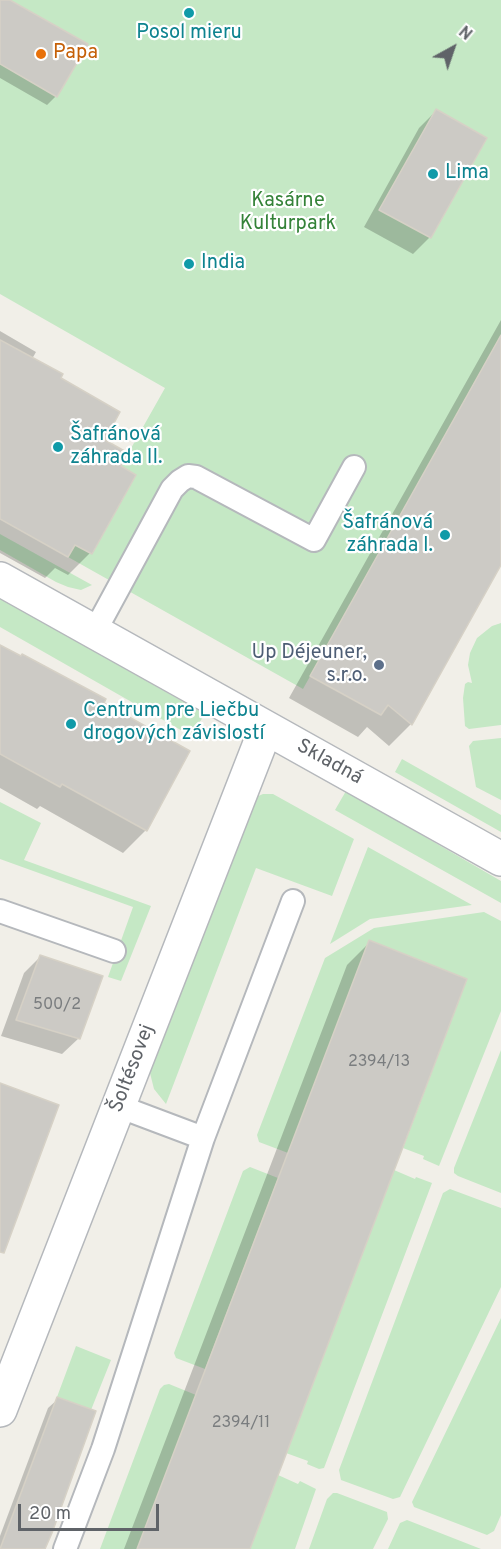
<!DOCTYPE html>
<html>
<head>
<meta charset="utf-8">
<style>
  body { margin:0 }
  #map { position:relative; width:501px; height:1549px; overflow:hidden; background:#f1efe8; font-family:Overpass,sans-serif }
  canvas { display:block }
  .north { position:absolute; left:423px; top:18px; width:60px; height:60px; -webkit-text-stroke:4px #fff; paint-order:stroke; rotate:40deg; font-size:16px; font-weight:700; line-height:24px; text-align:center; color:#5f6368 }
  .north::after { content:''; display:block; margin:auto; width:21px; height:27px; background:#5f6368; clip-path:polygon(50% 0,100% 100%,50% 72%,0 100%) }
  .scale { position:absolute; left:18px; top:1504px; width:141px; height:27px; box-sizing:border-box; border:3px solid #5f6368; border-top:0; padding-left:8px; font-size:18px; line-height:21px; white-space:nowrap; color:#5f6368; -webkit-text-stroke:4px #fff; paint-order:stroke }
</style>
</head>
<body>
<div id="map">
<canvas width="501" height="1549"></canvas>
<div class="north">N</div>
<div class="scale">20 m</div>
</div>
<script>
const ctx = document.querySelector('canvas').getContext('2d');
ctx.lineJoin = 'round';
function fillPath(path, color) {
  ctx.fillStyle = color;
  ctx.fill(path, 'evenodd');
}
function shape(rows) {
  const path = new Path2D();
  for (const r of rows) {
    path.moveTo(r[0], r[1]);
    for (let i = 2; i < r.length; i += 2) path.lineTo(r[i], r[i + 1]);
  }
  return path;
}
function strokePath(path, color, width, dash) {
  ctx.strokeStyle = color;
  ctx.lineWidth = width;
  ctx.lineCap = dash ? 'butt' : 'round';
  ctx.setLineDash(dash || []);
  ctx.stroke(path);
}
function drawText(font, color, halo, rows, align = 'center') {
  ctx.font = font + ' Overpass,sans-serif';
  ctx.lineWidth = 4.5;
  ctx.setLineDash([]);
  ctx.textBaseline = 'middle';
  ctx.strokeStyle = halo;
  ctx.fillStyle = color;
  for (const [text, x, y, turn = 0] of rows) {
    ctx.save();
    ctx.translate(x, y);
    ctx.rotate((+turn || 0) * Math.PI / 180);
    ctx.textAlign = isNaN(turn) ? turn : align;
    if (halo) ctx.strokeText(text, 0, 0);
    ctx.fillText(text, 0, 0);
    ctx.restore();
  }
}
fillPath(shape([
  [0,0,501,0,501,335,303,689,68,557,75,545,92,554,136,475,121,466,165,388,0,294],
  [0,534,63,569,92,585,81,590,68,587,56,582,0,550],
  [0,598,205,714,194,731,191,733,186,733,0,627],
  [501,623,501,725,469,729,465,726,463,698,465,684,468,682,472,683,468,665,470,653,477,638,492,626],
  [501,738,501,800,476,787,469,746,473,741],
  [402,759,501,815,501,832,395,772],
  [346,791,501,881,501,903,335,810],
  [263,794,273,794,354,839,332,896,256,868,166,1104,154,1089,150,1073,250,807,256,797],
  [0,802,41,823,24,860,151,906,121,981,108,977,133,907,0,859],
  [368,847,472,905,370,919,330,944],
  [484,912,501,921,501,1011,439,1166,423,1159,424,1156,403,1148,467,979,370,941,288,1153,259,1142,257,1135,325,958,374,928],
  [501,1050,501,1193,458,1176,454,1173,454,1168],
  [250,1167,278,1178,205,1369,176,1358,174,1353,243,1171],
  [394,1170,415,1179,416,1177,432,1183,324,1468,319,1469,307,1464,308,1461,286,1453],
  [450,1189,501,1208,501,1287,400,1497,393,1499,341,1480,339,1470,443,1193],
  [501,1318,501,1515,494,1531,487,1535,414,1507,412,1502],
  [76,1346,111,1360,91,1410,57,1397],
  [169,1384,196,1395,137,1549,100,1549,160,1389,164,1385],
  [278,1475,298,1484,300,1481,316,1489,295,1549,250,1549],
  [333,1493,337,1493,387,1512,388,1519,373,1549,309,1549,327,1499],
  [407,1520,481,1549,388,1549,400,1523]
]), '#c5e8c5');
fillPath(shape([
  [0,0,7,0,56,96,47,105,0,78],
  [436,111,485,139,430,237,413,254,364,227,419,128],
  [501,320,501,562,411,724,389,746,367,727,358,737,289,698],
  [0,331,36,352,32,359,59,379,119,467,90,553,68,575,55,568,45,578,0,553],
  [0,646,102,704,146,830,123,853,40,806,37,809,0,788],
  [370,942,248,1549,124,1549,347,965],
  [41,956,79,1038,62,1054,1,1036,24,973],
  [58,1399,43,1549,0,1549,0,1536,48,1408]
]), '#0003');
const building = shape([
  [0,0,10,0,88,44,57,97,0,64,0,0],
  [436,109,487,138,431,238,379,210,436,109],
  [501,335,501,565,412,725,388,705,381,715,310,676,501,335],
  [0,340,63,374,61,378,120,412,105,440,128,453,121,466,136,475,92,554,75,545,68,557,0,519,0,340],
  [0,645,21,656,22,654,106,699,104,703,190,751,147,831,62,784,60,787,0,754,0,645],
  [369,940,467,979,250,1549,137,1549,369,940],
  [40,955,103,976,80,1039,16,1020,40,955],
  [0,1083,59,1105,4,1253,0,1252,0,1083],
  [57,1397,96,1411,52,1533,45,1549,0,1549,57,1397]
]);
fillPath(building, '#cccac5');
strokePath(building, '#d6d1c6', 1.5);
const lane = shape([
  [95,631,172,489,180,481,188,476,196,477,314,540,354,467],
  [0,911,114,951],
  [118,1106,203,1138],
  [65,1549,103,1449,203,1138,293,901]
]);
const street = shape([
  [0,579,501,859],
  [0,1410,266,728]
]);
strokePath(lane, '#b5b8bc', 26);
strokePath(street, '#b5b8bc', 36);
strokePath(lane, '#fff', 22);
strokePath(street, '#fff', 33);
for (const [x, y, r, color] of [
  [189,13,6,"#0f9aa8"],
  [41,54,6,"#e8710a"],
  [433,174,6,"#0f9aa8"],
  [189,264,6,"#0f9aa8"],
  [58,447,6,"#0f9aa8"],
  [445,535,6,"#0f9aa8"],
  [379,665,6,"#5c6f8a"],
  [71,724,6,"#0f9aa8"]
]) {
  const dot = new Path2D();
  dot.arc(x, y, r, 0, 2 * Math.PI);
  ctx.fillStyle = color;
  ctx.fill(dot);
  strokePath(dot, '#fff', 2);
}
drawText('16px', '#7a7d7f', null, [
  ["500/2",57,1006],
  ["2394/13",379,1063],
  ["2394/11",241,1424]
]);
drawText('20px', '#0d838f', '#fff', [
  ["Posol mieru",189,34,"center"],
  ["Lima",445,174],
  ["India",201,264],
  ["Šafránová",70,436],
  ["záhrada II.",70,459],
  ["Šafránová",433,524,"right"],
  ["záhrada I.",433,547,"right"],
  ["Centrum pre Liečbu",83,712],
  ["drogových závislostí",83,735]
], 'left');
drawText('20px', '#c56008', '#fff', [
  ["Papa",53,54]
], 'left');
drawText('20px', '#348238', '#fff', [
  ["Kasárne",288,202],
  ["Kulturpark",288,225]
]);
drawText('20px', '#4e5e75', '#fff', [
  ["Up Déjeuner,",367,654],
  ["s.r.o.",367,677]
], 'right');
drawText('20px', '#5f6368', '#fff', [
  ["Skladná",329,763,29],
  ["Šoltésovej",133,1069,-69]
]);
</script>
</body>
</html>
